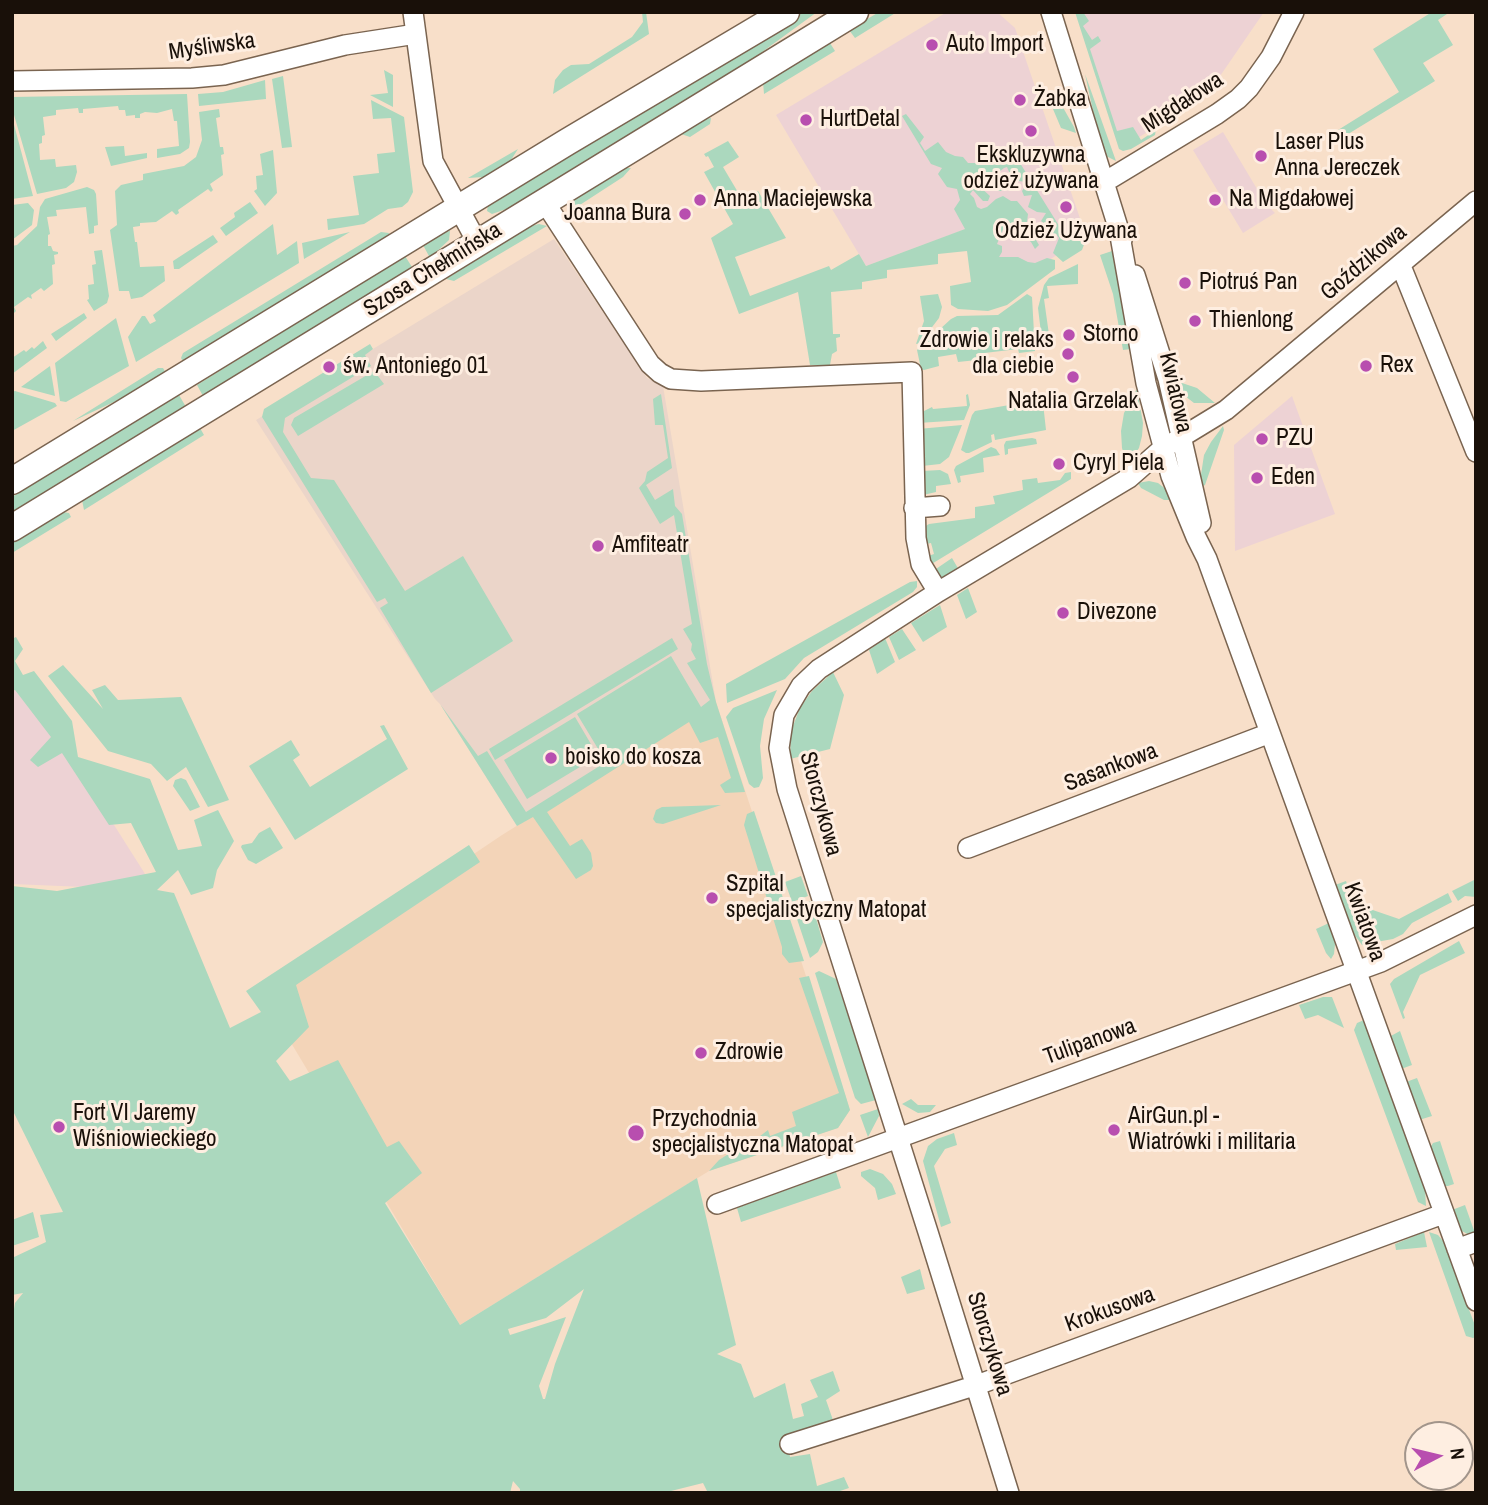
<!DOCTYPE html>
<html>
<head>
<meta charset="utf-8">
<style>
  body { margin:0 }
  #map { position:relative; width:1488px; height:1505px; overflow:hidden; background:#f8dfc9; font-family:"Archivo Narrow",sans-serif }
  canvas { display:block }
  .frame { position:absolute; inset:0; border:14px solid #191009; pointer-events:none }
  .north { position:absolute; left:1404px; top:1421px; width:70px; height:70px; box-sizing:border-box; background:#feeee1; border:2px solid #a2958b; border-radius:50%; rotate:83deg; font-size:19px; font-weight:700; line-height:28px; text-align:center; color:#191009 }
  .north::after { content:''; display:block; margin:auto; width:24px; height:32px; background:#b84eaf; clip-path:polygon(50% 0,100% 100%,50% 72%,0 100%) }
</style>
</head>
<body>
<div id="map">
<canvas width="1488" height="1505"></canvas>
<div class="frame"></div>
<div class="north">N</div>
</div>
<script>
const ctx = document.querySelector('canvas').getContext('2d');
ctx.lineJoin = 'round';
function fillPath(path, color) {
  ctx.fillStyle = color;
  ctx.fill(path, 'evenodd');
}
function shape(rows) {
  const path = new Path2D();
  for (const r of rows) {
    path.moveTo(r[0], r[1]);
    for (let i = 2; i < r.length; i += 2) path.lineTo(r[i], r[i + 1]);
  }
  return path;
}
function strokePath(path, color, width, dash) {
  ctx.strokeStyle = color;
  ctx.lineWidth = width;
  ctx.lineCap = dash ? 'butt' : 'round';
  ctx.setLineDash(dash || []);
  ctx.stroke(path);
}
function drawText(font, color, halo, rows, align = 'center') {
  ctx.font = font + ' "Archivo Narrow",sans-serif';
  ctx.lineWidth = 6;
  ctx.setLineDash([]);
  ctx.textBaseline = 'middle';
  ctx.strokeStyle = halo;
  ctx.fillStyle = color;
  for (const [text, x, y, turn = 0] of rows) {
    ctx.save();
    ctx.translate(x, y);
    ctx.rotate((+turn || 0) * Math.PI / 180);
    ctx.textAlign = isNaN(turn) ? turn : align;
    if (halo) ctx.strokeText(text, 0, 0);
    ctx.fillText(text, 0, 0);
    ctx.restore();
  }
}
fillPath(shape([
  [947,12,997,12,1015,28,1086,236,1002,291,966,229,866,266,776,115],
  [1077,12,1264,12,1207,95,1120,149],
  [1223,132,1266,204,1275,213,1243,233,1193,150],
  [1292,396,1335,514,1235,551,1234,445],
  [12,664,147,877,85,887,12,884]
]), '#edd2d4');
fillPath(shape([
  [716,702,850,1110,838,1128,709,1171,460,1325,263,996,502,835]
]), '#f3d4b8');
fillPath(shape([
  [554,239,647,378,663,386,716,702,517,826,440,704,435,699,256,420]
]), '#ebd5c9');
fillPath(shape([
  [642,12,646,12,649,34,553,94,555,80,563,70,571,65,589,64,632,37,643,22],
  [804,12,817,12,747,63,512,207,492,214,487,211,488,205],
  [879,12,897,12,855,38,849,30],
  [1075,12,1083,12,1089,21,1083,26,1092,40,1098,36,1101,41,1090,49,1117,131,1133,127,1141,140,1153,132,1146,119,1148,118,1156,129,1155,135,1131,149,1123,151,1119,149],
  [1432,12,1450,12,1438,20,1453,45,1423,63,1435,81,1335,142,1330,135,1399,92,1373,49],
  [830,43,835,51,764,94,763,82],
  [384,70,393,75,393,107,370,95,388,93],
  [1085,74,1116,161,1106,156,1101,147],
  [283,76,292,147,282,148,272,79],
  [265,80,266,99,199,106,198,94,223,92],
  [187,94,190,142,189,148,180,154,157,158,157,149,179,146,177,121,174,121,172,109,157,113,145,112,140,114,140,118,135,118,135,115,126,116,125,110,119,110,118,106,83,109,83,113,79,113,78,108,56,110,56,115,43,117,45,135,42,136,42,143,39,144,40,160,55,159,56,167,76,165,77,172,74,182,66,188,37,194,12,108,12,97],
  [1056,95,1074,127,1076,133,1061,128,1050,102],
  [371,100,404,117,413,192,408,202,402,207,388,209,364,224,328,230,327,219,359,215,353,176,379,173,377,154,395,152,391,118,373,119],
  [219,109,220,117,216,118,220,147,223,147,224,154,221,155,223,175,210,184,213,190,211,192,208,189,178,210,179,213,176,215,172,211,156,222,140,223,140,226,133,227,135,242,137,242,140,267,164,266,165,281,142,297,131,299,129,291,119,291,110,230,117,225,115,191,121,185,143,180,143,174,184,166,196,157,202,140,199,112],
  [906,114,924,137,920,143,925,151,938,142,946,152,955,156,963,157,968,163,978,163,987,158,992,161,1000,158,1010,147,1066,237,1077,235,1085,242,1082,250,1063,262,1053,253,1059,238,1056,234,1049,235,1047,232,1052,225,1051,223,1045,224,1041,221,1046,213,1037,212,1028,207,1032,195,1024,196,1022,191,1028,182,1018,181,1021,176,1017,170,1015,171,1018,175,1012,179,1007,167,1004,168,999,172,1000,178,1005,180,1006,186,1001,191,997,191,994,182,986,181,980,183,979,186,990,196,988,201,983,201,973,190,970,194,974,198,977,207,981,209,987,207,996,199,1003,196,1011,201,1017,201,1028,214,1027,222,1036,229,1039,236,1036,240,1039,245,1035,249,1031,242,1026,238,1024,230,1026,227,1022,225,1004,227,997,244,1002,246,1002,252,999,257,1018,257,1028,262,1035,263,1047,258,1055,260,1055,269,1007,305,988,311,958,309,951,305,950,286,971,282,967,251,938,254,938,264,887,270,887,278,862,282,862,289,831,292,833,334,840,334,840,337,836,338,837,351,832,354,830,365,810,365,798,292,739,314,711,238,733,224,704,172,714,167,708,156,706,157,704,154,728,141,739,157,723,167,742,199,758,191,786,238,735,257,750,296,829,266,831,270,859,254,866,266,965,229,954,209,960,200,957,189,947,187,938,174,942,168,931,164,902,116],
  [12,117,33,196,12,199],
  [711,118,710,124,690,137,681,134,704,119],
  [124,146,125,156,147,153,147,158,111,166,105,147],
  [518,149,509,163,484,177,468,178],
  [273,150,277,193,265,206,254,191,257,189,256,176,263,175,260,154],
  [624,168,631,168,623,177,569,212,572,202,577,198],
  [87,187,94,190,96,194,98,225,94,226,94,233,89,234,86,207,56,210,57,216,47,217,50,234,48,235,48,246,51,246,53,251,58,252,58,254,54,255,55,264,52,265,53,284,44,291,41,288,31,295,32,299,28,297,14,307,16,311,14,313,12,310,12,246,17,245,37,226,40,207,45,199],
  [250,202,258,213,226,236,220,228,235,217,234,213],
  [28,203,34,210,32,225,12,240,12,205],
  [273,224,277,255,297,241,299,263,136,362,128,337,142,316,145,316,150,324,156,321,153,315],
  [539,224,547,226,454,281,446,279,531,226],
  [450,231,449,240,430,258,423,245,445,232],
  [350,232,304,259,302,243],
  [381,232,389,233,388,237,184,363,181,358,183,353],
  [213,235,218,242,179,269,174,269,173,261],
  [102,250,109,296,107,303,94,311,87,300,89,299,88,285,94,284,92,265,96,264,94,251],
  [1115,250,1131,349,1123,350,1113,294,1100,255],
  [405,256,412,267,203,396,197,385],
  [1078,264,1078,284,1047,286,1049,298,1044,299,1051,349,1043,349,1038,308,1044,285,1049,278],
  [938,294,942,307,939,318,920,343,916,344,924,321,920,296],
  [1027,294,1032,297,1035,351,1019,353,1018,349,976,354,977,360,958,362,956,354,938,357,939,366,924,370,921,369,917,350,951,319,957,316,998,315],
  [84,313,87,318,56,341,51,334],
  [116,318,129,366,66,402,60,401,55,363],
  [43,341,47,348,12,374,12,358,24,350,26,352,32,347,34,349],
  [370,344,373,349,365,355,371,366,285,418,283,432,311,478,334,480,405,591,463,556,513,641,431,693,380,608,388,603,385,598,377,602,262,417,264,409],
  [50,366,55,396,21,387],
  [158,368,163,368,166,373,131,394,73,421],
  [374,371,384,384,298,436,291,425,294,418],
  [1179,382,1197,388,1215,403,1194,403,1185,396],
  [1137,389,1143,423,1142,436,1139,448,1127,466,1122,448,1121,431,1124,413],
  [15,391,55,403,57,406,12,431,12,392],
  [661,394,672,468,646,485,655,500,673,489,675,506,682,514,707,664,716,702,745,792,725,793,720,785,731,778,718,737,700,743,689,722,547,812,570,846,582,839,591,853,593,866,591,870,576,879,533,817,517,826,440,704,478,756,487,751,526,812,606,762,577,714,671,656,701,707,710,700,687,663,696,659,691,650,692,644,683,629,692,624,674,515,660,524,639,488,645,481,647,472,668,458,663,425,655,425,653,399],
  [968,394,970,405,964,420,918,423,922,412,932,407,933,409,967,406,966,395],
  [179,395,186,407,12,513,12,497],
  [1038,400,1043,403,1046,430,995,440,994,434,991,435,992,442,969,453,966,453,961,450,972,415,975,411],
  [962,425,949,457,940,464,922,466,918,429],
  [1223,426,1224,430,1205,485,1199,488,1204,455,1211,442],
  [200,428,204,435,84,510,82,500],
  [1032,438,1036,439,1037,444,1008,449,1008,454,1005,455,1004,445,1006,441],
  [991,447,996,449,1000,455,983,458,984,472,960,476,961,482,958,483,954,470,956,466],
  [940,470,948,474,951,484,936,486,936,492,919,496,922,471],
  [1071,472,1071,479,930,565,925,557,934,554,931,543,921,545,921,529,929,524,975,518,975,507,995,504,993,496,1023,490,1022,480,1037,478,1038,483,1060,480,1065,473],
  [1149,481,1158,483,1167,490,1171,500,1164,500,1141,488,1138,483],
  [63,512,69,513,71,517,12,553,12,543],
  [952,558,959,570,945,578,938,577,933,571],
  [917,581,917,587,913,592,804,658,785,679,727,703,726,684,910,582],
  [968,588,977,612,966,619,957,595],
  [940,605,947,627,923,642,911,623],
  [902,629,916,650,899,660,889,637],
  [16,637,23,649,15,661,23,675,34,671,72,721,78,757,150,779,178,850,202,846,194,820,218,810,234,841,217,870,213,888,191,895,178,870,157,890,174,893,230,1028,261,1012,246,991,469,845,480,862,296,985,309,1027,276,1061,290,1081,338,1060,387,1147,399,1141,422,1173,385,1203,460,1325,697,1178,736,1345,717,1354,741,1364,754,1398,785,1383,793,1419,804,1416,801,1404,818,1397,810,1380,833,1371,840,1391,826,1400,834,1423,787,1436,790,1457,810,1454,817,1486,844,1477,849,1488,834,1493,703,1493,707,1491,703,1483,663,1493,520,1493,520,1489,513,1481,510,1493,12,1493,12,1321,15,1303,23,1293,12,1295,12,1258,46,1242,40,1215,63,1212,12,1109,12,886,57,891,156,872,131,823,109,825,62,753,38,767,30,760,51,737,15,690,12,691,12,639],
  [584,1289,555,1364,545,1399,543,1399,539,1386,566,1317,510,1335,508,1329,546,1318],
  [672,638,678,649,495,760,489,749],
  [885,638,895,662,877,674,869,650],
  [63,665,103,709,92,690,105,685,118,700,181,697,229,800,208,807,186,767,167,781,151,764,108,751,48,676],
  [833,672,844,695,830,749,790,759,791,731,800,708,812,691],
  [777,690,764,719,760,746,763,778,759,787,754,788,749,784,726,717,733,708],
  [575,717,598,756,527,799,504,760],
  [384,725,408,769,295,840,249,766,291,740,300,755,293,760,310,787,387,739,380,726],
  [181,778,186,780,200,807,190,811,173,786,175,780],
  [721,805,663,824,656,823,653,819,656,810,662,807],
  [754,811,804,961,789,963,782,954,782,947,744,825,747,814],
  [270,827,283,848,256,864,248,860,241,847,242,845,252,843,259,833],
  [801,876,808,896,792,902,785,882],
  [1476,879,1476,897,1465,896,1458,901,1452,891],
  [1346,881,1369,947,1362,945,1351,930,1335,885],
  [1356,885,1364,907,1399,919,1448,893,1452,902,1412,923,1403,934,1393,939,1376,942,1355,886],
  [811,901,823,942,818,952,810,958,793,907],
  [1329,923,1335,944,1334,954,1331,959,1326,953,1316,929],
  [1459,941,1465,953,1420,975,1403,1012,1405,1018,1403,1019,1390,984,1394,979],
  [819,971,836,979,876,1100,861,1104,855,1098,815,973],
  [809,976,850,1110,838,1128,709,1171,719,1160,730,1153,734,1156,768,1130,770,1136,796,1126,792,1112,839,1093,799,978],
  [1323,997,1332,997,1344,1028,1318,1015,1305,1019,1299,1005],
  [1364,1020,1425,1190,1426,1206,1418,1202,1354,1030,1357,1023],
  [1400,1031,1412,1065,1401,1069,1389,1037],
  [1417,1078,1432,1116,1419,1120,1406,1082],
  [911,1099,918,1105,936,1105,930,1112,918,1113,902,1104],
  [878,1109,879,1116,868,1137,860,1115],
  [954,1133,957,1145,945,1149,934,1166,951,1223,941,1227,923,1161,928,1146,937,1139],
  [1440,1141,1454,1184,1448,1186,1443,1186,1430,1148,1433,1143],
  [870,1169,883,1174,892,1184,896,1194,878,1200,875,1188,861,1176,861,1172],
  [836,1172,841,1188,741,1222,737,1208],
  [1465,1205,1476,1236,1471,1236,1460,1230,1452,1210],
  [33,1212,39,1237,12,1246,12,1220],
  [1424,1232,1427,1247,1396,1250,1395,1244],
  [1429,1232,1438,1235,1443,1241,1476,1328,1476,1337,1473,1338,1466,1336],
  [920,1269,925,1289,907,1294,901,1277]
]), '#abd8be');
const street = shape([
  [413,12,433,161,477,242],
  [1051,12,1122,240],
  [12,81,192,78,224,75,345,45,416,34],
  [1103,183,1217,114,1238,99,1249,88,1271,57,1294,12],
  [544,201,650,364,660,373,671,379,701,381,912,372,916,538,921,564,938,592],
  [1119,230,1146,383,1171,476,1196,537,1207,559,1476,1301],
  [1401,266,1476,452],
  [1135,275,1168,379,1201,523],
  [914,508,940,506],
  [968,848,1270,733],
  [717,1204,1381,962,1476,915],
  [1457,1249,1476,1242],
  [790,1444,977,1385,1443,1214],
  [1009,1493,928,1232,787,789,779,748,784,715,801,686,819,669,938,592,1129,478,1162,449,1226,410,1476,201]
]);
const secondary = shape([
  [12,481,567,142,786,12],
  [12,528,855,12]
]);
strokePath(street, '#7a6450', 22);
strokePath(secondary, '#7a6450', 29);
strokePath(street, '#fff', 19);
strokePath(secondary, '#fff', 26);
for (const [x, y, r, color] of [
  [932,45,7,"#b84eaf"],
  [1020,100,7,"#b84eaf"],
  [806,120,7,"#b84eaf"],
  [1031,131,7,"#b84eaf"],
  [1261,156,7,"#b84eaf"],
  [700,200,7,"#b84eaf"],
  [1215,200,7,"#b84eaf"],
  [1066,207,7,"#b84eaf"],
  [685,214,7,"#b84eaf"],
  [1185,283,7,"#b84eaf"],
  [1195,321,7,"#b84eaf"],
  [1069,335,7,"#b84eaf"],
  [1068,354,7,"#b84eaf"],
  [1366,366,7,"#b84eaf"],
  [329,367,7,"#b84eaf"],
  [1073,377,7,"#b84eaf"],
  [1262,439,7,"#b84eaf"],
  [1059,464,7,"#b84eaf"],
  [1257,478,7,"#b84eaf"],
  [598,546,7,"#b84eaf"],
  [1063,613,7,"#b84eaf"],
  [551,758,7,"#b84eaf"],
  [712,898,7,"#b84eaf"],
  [701,1053,7,"#b84eaf"],
  [59,1127,7,"#b84eaf"],
  [1114,1130,7,"#b84eaf"],
  [636,1133,9,"#b84eaf"]
]) {
  const dot = new Path2D();
  dot.arc(x, y, r, 0, 2 * Math.PI);
  ctx.fillStyle = color;
  ctx.fill(dot);
  strokePath(dot, '#feeee1', 2.5);
}
drawText('23px', '#191009', '#feeee1', [
  ["Auto Import",946,45],
  ["Żabka",1034,100],
  ["HurtDetal",820,120],
  ["Laser Plus",1275,143],
  ["Anna Jereczek",1275,169],
  ["Ekskluzywna",1031,156,"center"],
  ["odzież używana",1031,182,"center"],
  ["Anna Maciejewska",714,200],
  ["Na Migdałowej",1229,200],
  ["Joanna Bura",671,214,"right"],
  ["Odzież Używana",1066,232,"center"],
  ["Piotruś Pan",1199,283],
  ["Thienlong",1209,321],
  ["Storno",1083,335],
  ["Zdrowie i relaks",1054,341,"right"],
  ["dla ciebie",1054,367,"right"],
  ["Rex",1380,366],
  ["św. Antoniego 01",343,367],
  ["Natalia Grzelak",1073,402,"center"],
  ["PZU",1276,439],
  ["Cyryl Piela",1073,464],
  ["Eden",1271,478],
  ["Amfiteatr",612,546],
  ["Divezone",1077,613],
  ["boisko do kosza",565,758],
  ["Szpital",726,885],
  ["specjalistyczny Matopat",726,911],
  ["Zdrowie",715,1053],
  ["Fort VI Jaremy",73,1114],
  ["Wiśniowieckiego",73,1140],
  ["AirGun.pl -",1128,1117],
  ["Wiatrówki i militaria",1128,1143],
  ["Przychodnia",652,1120],
  ["specjalistyczna Matopat",652,1146]
], 'left');
drawText('23px', '#191009', '#feeee1', [
  ["Myśliwska",212,47,-8],
  ["Migdałowa",1183,103,-33],
  ["Goździkowa",1364,263,-40],
  ["Szosa Chełmińska",433,270,-32],
  ["Kwiatowa",1175,393,77],
  ["Sasankowa",1111,768,-21],
  ["Storczykowa",820,804,75],
  ["Kwiatowa",1364,922,70],
  ["Tulipanowa",1090,1042,-20],
  ["Krokusowa",1110,1310,-20],
  ["Storczykowa",989,1344,73]
]);
</script>
</body>
</html>
